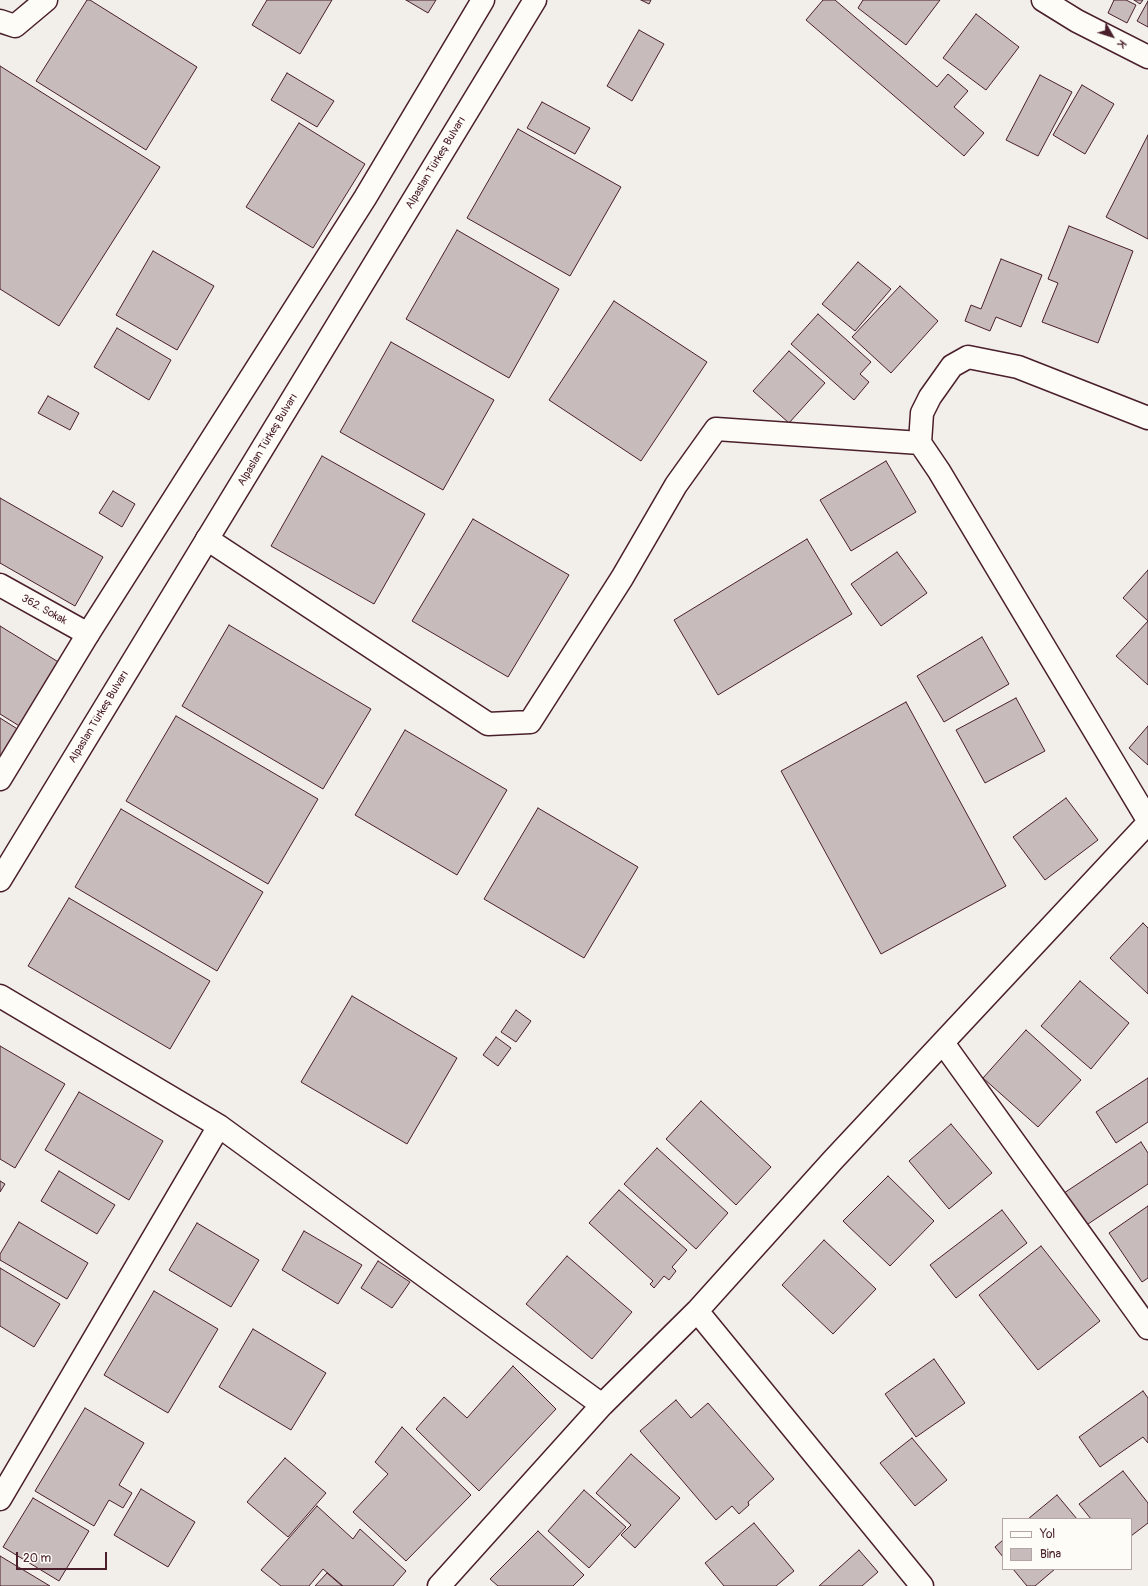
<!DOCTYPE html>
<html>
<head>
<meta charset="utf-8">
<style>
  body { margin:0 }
  #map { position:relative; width:1148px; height:1586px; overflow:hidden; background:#f2efeb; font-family:Pangolin,sans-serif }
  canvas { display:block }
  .legend { position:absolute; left:1002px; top:1518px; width:130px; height:52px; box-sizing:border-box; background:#fdfcf7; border:1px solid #b5a4a5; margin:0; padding:5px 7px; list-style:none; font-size:12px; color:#4a1f2b }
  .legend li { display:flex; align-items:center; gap:8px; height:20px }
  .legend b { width:20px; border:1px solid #b5a4a5 }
  .north { position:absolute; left:1092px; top:16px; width:40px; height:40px; -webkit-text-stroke:3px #fdfcf7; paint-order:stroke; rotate:129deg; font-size:11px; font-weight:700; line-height:16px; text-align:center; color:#4a1f2b }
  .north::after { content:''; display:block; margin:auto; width:14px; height:18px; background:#4a1f2b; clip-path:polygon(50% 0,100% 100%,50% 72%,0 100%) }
  .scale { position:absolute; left:16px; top:1552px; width:91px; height:18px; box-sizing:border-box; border:2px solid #4a1f2b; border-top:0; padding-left:5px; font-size:12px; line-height:14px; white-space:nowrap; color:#4a1f2b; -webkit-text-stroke:3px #fdfcf7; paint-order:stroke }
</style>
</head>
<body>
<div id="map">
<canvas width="1148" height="1586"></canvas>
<ul class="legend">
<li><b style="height:5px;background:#fdfcf7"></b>Yol</li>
<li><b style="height:11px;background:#c8bbbb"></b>Bina</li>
</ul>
<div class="north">K</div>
<div class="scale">20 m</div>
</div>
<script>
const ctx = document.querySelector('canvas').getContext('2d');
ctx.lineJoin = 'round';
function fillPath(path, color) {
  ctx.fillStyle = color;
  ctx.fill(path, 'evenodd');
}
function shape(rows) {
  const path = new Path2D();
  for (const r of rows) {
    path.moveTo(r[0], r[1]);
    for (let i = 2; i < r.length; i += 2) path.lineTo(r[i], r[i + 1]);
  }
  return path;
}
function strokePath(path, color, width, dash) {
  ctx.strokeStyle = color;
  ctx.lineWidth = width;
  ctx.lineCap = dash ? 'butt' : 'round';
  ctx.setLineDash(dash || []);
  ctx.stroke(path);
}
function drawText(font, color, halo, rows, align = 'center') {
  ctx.font = font + ' Pangolin,sans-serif';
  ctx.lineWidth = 3.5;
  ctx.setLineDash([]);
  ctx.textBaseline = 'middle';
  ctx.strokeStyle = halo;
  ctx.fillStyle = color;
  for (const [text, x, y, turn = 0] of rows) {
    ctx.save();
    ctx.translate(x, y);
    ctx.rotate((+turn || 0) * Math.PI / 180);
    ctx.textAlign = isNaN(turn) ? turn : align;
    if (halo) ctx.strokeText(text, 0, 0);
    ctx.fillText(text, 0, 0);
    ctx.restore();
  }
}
const building = shape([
  [87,0,90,0,197,67,146,150,36,81,87,0],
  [267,0,332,0,300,54,252,25,267,0],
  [406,0,436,0,428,13,406,0],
  [641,0,651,0,649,4,641,0],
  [823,0,835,0,937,87,948,74,968,91,954,107,984,133,964,156,806,20,823,0],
  [863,0,940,0,906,45,858,8,863,0],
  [1114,0,1126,0,1136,5,1127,23,1108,13,1114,0],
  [1134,0,1143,0,1140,4,1134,0],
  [1148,1,1148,27,1137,21,1148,1],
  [976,14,1019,47,986,90,943,58,976,14],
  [639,30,664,44,632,101,607,86,639,30],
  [0,66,160,167,59,326,0,289,0,66],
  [287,73,334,101,317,127,271,100,287,73],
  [1040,75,1072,92,1038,156,1006,140,1040,75],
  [1082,85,1114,104,1085,154,1053,135,1082,85],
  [542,102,590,128,575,154,527,128,542,102],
  [299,123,365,164,313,248,246,207,299,123],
  [518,129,621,187,570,276,467,218,518,129],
  [1148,135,1148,239,1106,217,1148,135],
  [1069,226,1133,251,1098,343,1042,322,1058,283,1048,279,1069,226],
  [457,230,559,289,509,378,406,319,457,230],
  [153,251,214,286,177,350,116,315,153,251],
  [1001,259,1042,275,1021,327,996,317,990,331,965,321,971,305,981,309,1001,259],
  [858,262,891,289,855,331,822,304,858,262],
  [900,286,938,321,891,373,852,337,900,286],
  [614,301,707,362,641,461,549,400,614,301],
  [818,314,871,362,860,374,869,382,854,400,791,344,818,314],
  [117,328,171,360,149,400,94,367,117,328],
  [391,342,494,400,443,490,340,432,391,342],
  [789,351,825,383,789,423,753,391,789,351],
  [48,396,79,413,70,430,38,413,48,396],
  [322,456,425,514,374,604,271,546,322,456],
  [886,461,916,512,851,551,820,500,886,461],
  [113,491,135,504,122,527,99,513,113,491],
  [0,498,103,557,75,606,0,563,0,498],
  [473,519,569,575,508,677,412,621,473,519],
  [807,539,852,614,718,695,674,620,807,539],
  [897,552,927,593,881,626,851,584,897,552],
  [1148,570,1148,685,1116,656,1148,621,1123,598,1148,570],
  [229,625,371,709,323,789,182,706,229,625],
  [0,626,60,663,21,727,0,714,0,626],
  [982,637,1009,684,944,722,917,676,982,637],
  [1016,698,1045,751,985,783,956,730,1016,698],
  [906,702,1006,886,881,954,781,771,906,702],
  [176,716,318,799,268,884,126,801,176,716],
  [0,718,19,730,0,762,0,718],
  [1148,726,1148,765,1129,748,1148,726],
  [405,730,507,790,457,875,355,815,405,730],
  [1066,798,1098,840,1045,880,1013,837,1066,798],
  [538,808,638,867,584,958,484,899,538,808],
  [121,809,263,892,217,971,75,887,121,809],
  [69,898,210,981,170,1049,28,966,69,898],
  [1143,923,1148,928,1148,994,1110,958,1143,923],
  [1080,981,1129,1023,1091,1069,1041,1026,1080,981],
  [352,996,457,1058,407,1144,301,1082,352,996],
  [516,1010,531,1021,516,1042,501,1032,516,1010],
  [1026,1030,1081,1080,1038,1127,983,1078,1026,1030],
  [496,1037,511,1048,498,1066,483,1055,496,1037],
  [0,1046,65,1084,15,1168,0,1159,0,1046],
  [1148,1078,1148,1122,1116,1143,1096,1112,1148,1078],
  [79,1092,163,1141,129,1200,45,1150,79,1092],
  [701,1101,771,1167,736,1205,666,1139,701,1101],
  [951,1124,992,1173,949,1209,909,1161,951,1124],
  [1141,1142,1148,1153,1148,1184,1082,1228,1061,1195,1141,1142],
  [657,1148,728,1213,696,1249,624,1184,657,1148],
  [59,1171,115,1205,97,1234,41,1201,59,1171],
  [888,1176,934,1221,890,1266,843,1221,888,1176],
  [0,1181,5,1184,0,1192,0,1181],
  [619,1190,687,1250,672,1267,676,1271,669,1280,664,1276,654,1288,650,1284,653,1281,589,1223,619,1190],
  [1148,1206,1148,1278,1142,1282,1109,1233,1148,1206],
  [1002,1210,1027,1243,956,1298,930,1265,1002,1210],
  [19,1222,88,1263,67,1299,0,1260,0,1254,19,1222],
  [197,1223,259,1260,231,1307,169,1270,197,1223],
  [304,1231,362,1265,338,1304,282,1270,304,1231],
  [824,1240,876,1289,833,1334,782,1285,824,1240],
  [1041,1246,1100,1321,1038,1370,979,1295,1041,1246],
  [567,1256,632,1312,592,1359,526,1304,567,1256],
  [378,1261,410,1282,392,1308,361,1288,378,1261],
  [0,1268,60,1304,34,1347,0,1326,0,1268],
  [154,1291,218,1329,168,1413,104,1375,154,1291],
  [253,1329,326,1373,291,1430,219,1387,253,1329],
  [934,1359,965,1403,916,1437,885,1394,934,1359],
  [513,1366,556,1409,479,1491,416,1429,444,1397,467,1418,513,1366],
  [1143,1391,1148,1398,1148,1443,1143,1437,1100,1467,1079,1437,1143,1391],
  [676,1400,691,1418,708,1403,774,1479,748,1502,749,1505,739,1514,732,1506,716,1520,640,1431,676,1400],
  [85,1408,144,1443,119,1485,132,1493,123,1508,109,1500,94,1526,35,1491,85,1408],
  [402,1427,471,1495,406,1561,353,1512,388,1474,375,1462,402,1427],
  [912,1438,947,1480,915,1506,880,1463,912,1438],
  [631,1454,680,1498,635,1548,621,1535,631,1525,596,1493,631,1454],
  [285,1458,326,1493,288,1537,247,1502,285,1458],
  [1123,1471,1148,1503,1148,1523,1131,1536,1131,1519,1091,1519,1079,1504,1123,1471],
  [141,1489,195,1522,168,1567,114,1535,141,1489],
  [584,1490,626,1527,589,1568,548,1531,584,1490],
  [1057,1495,1077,1519,1028,1519,1057,1495],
  [33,1498,89,1531,59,1581,3,1547,33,1498],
  [317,1506,353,1539,360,1529,406,1571,393,1586,343,1586,323,1569,309,1586,281,1586,261,1570,317,1506],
  [754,1523,794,1571,776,1586,724,1586,705,1563,754,1523],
  [538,1531,584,1575,573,1586,498,1586,490,1579,538,1531],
  [1003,1540,1003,1557,995,1547,1003,1540],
  [859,1550,878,1572,862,1586,819,1586,859,1550],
  [0,1556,50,1586,0,1586,0,1556],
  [1013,1569,1055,1569,1035,1586,1027,1586,1013,1569],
  [327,1573,342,1586,315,1586,327,1573]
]);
fillPath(building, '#c8bbbb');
strokePath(building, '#4a1f2b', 1);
const minor = shape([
  [1043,0,1077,21,1148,57],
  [0,21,15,26,46,0],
  [1148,418,1018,367,968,357,952,366,930,397,922,413,920,443,939,471,1148,820],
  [207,539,488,724,530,722,622,578,676,485,716,429,920,443],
  [0,585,88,634],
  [0,996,219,1126,602,1405],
  [943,1043,1148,1328],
  [697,1311,922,1586],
  [0,1499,219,1126],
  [439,1586,602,1405,697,1311,833,1160,1148,823]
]);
const major = shape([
  [0,779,88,634,365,198,483,0],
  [0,880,535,0]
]);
strokePath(minor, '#4a1f2b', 25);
strokePath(major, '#4a1f2b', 25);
strokePath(minor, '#fdfcf7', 22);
strokePath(major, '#fdfcf7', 22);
drawText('11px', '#4a1f2b', '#fdfcf7', [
  ["Alpaslan Türkeş Bulvarı",436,163,-59],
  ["Alpaslan Türkeş Bulvarı",268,440,-59],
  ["362. Sokak",44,610,29],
  ["Alpaslan Türkeş Bulvarı",99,717,-59]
]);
</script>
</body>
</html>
